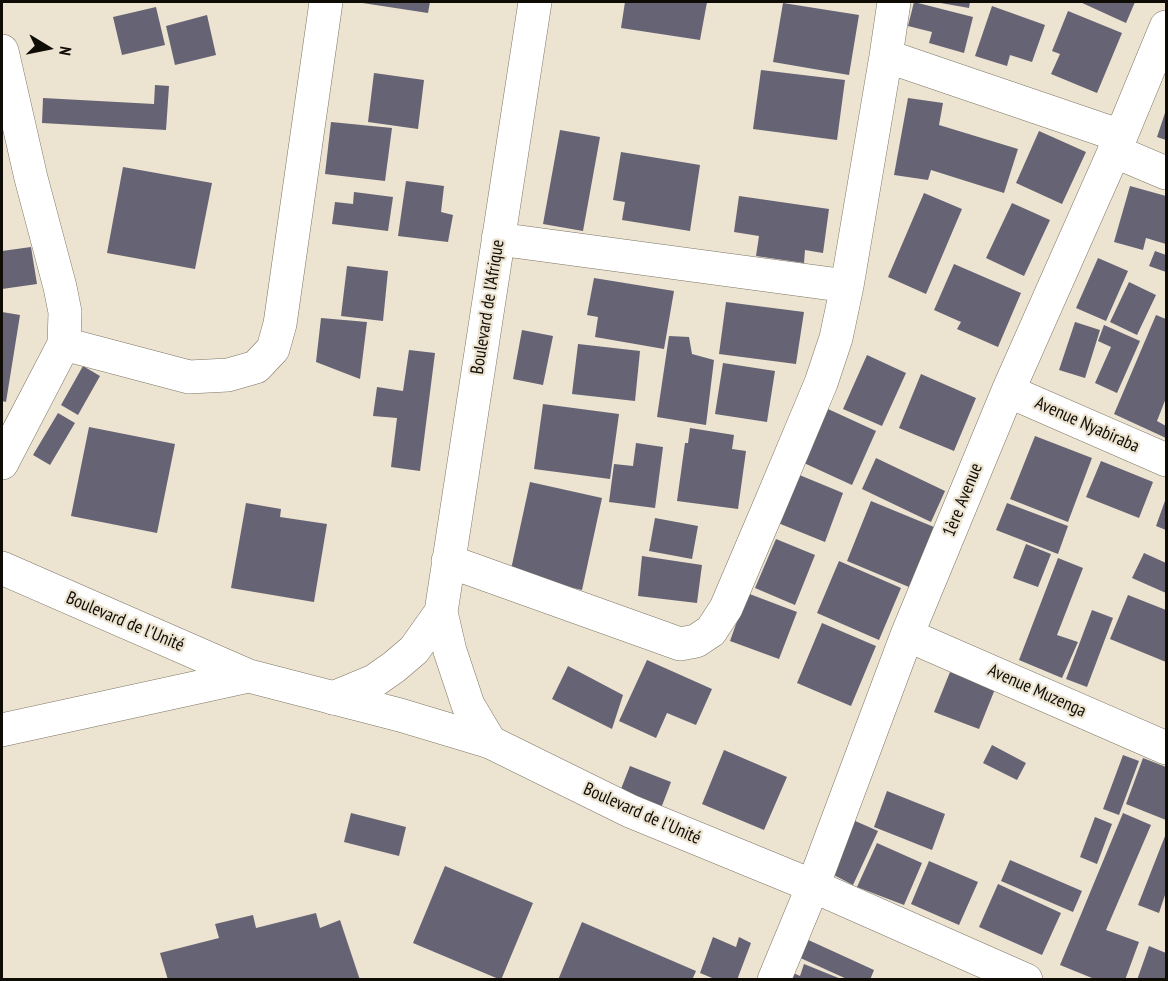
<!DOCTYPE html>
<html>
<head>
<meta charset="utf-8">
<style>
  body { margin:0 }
  #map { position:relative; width:1168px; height:981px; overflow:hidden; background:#ece3d1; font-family:"PT Sans Narrow",sans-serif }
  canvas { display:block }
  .frame { position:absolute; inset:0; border:3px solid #0f0c06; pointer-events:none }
  .north { position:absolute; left:18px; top:18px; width:60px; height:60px; -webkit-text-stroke:4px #ece3d1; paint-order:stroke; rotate:100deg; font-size:16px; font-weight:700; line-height:24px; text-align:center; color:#0f0c06 }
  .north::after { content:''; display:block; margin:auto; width:21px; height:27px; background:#0f0c06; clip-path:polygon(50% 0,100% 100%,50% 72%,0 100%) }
</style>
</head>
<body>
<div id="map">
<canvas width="1168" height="981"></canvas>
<div class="frame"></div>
<div class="north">N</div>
</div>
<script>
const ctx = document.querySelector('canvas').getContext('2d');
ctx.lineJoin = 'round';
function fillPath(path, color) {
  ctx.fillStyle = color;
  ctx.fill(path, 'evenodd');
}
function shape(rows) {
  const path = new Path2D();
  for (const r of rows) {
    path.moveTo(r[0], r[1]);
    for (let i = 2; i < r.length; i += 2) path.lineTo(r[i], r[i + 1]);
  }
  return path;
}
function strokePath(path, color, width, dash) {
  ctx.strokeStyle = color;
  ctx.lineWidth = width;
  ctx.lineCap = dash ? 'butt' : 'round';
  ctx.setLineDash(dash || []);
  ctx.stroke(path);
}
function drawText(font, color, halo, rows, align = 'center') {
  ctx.font = font + ' "PT Sans Narrow",sans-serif';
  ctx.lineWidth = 4.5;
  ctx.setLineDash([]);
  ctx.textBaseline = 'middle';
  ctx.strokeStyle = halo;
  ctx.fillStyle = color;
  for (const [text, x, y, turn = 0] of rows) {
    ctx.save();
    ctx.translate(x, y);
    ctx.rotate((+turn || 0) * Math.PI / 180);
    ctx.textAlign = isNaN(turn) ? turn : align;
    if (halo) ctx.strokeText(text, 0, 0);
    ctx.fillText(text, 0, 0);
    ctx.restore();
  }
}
fillPath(shape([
  [356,2,430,2,428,13],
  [625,2,707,2,700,40,621,28],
  [914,2,973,17,964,53,929,43,932,32,908,26],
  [935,2,970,2,969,8],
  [1080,2,1135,2,1126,23],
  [783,3,859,15,849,75,773,62],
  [992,6,1045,25,1032,62,1010,55,1007,66,975,56],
  [156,7,165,45,122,55,113,17],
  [1068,11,1122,33,1097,93,1051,74,1060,54,1052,51],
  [207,15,216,55,175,65,166,26],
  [761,70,845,80,837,140,753,129],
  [374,73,424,80,418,129,368,122],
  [155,85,169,86,166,130,42,123,43,98,154,104],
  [908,98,943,103,939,125,1018,149,1004,193,931,170,928,180,894,175],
  [1166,110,1166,140,1157,137],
  [331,122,392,128,385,181,325,174],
  [560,130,600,137,583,231,543,224],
  [1039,131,1086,152,1062,204,1016,183],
  [621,152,700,165,690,231,622,220,625,202,613,200],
  [123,167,212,183,195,269,107,253],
  [406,181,444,186,441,212,453,215,448,242,398,236],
  [1130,186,1166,196,1166,244,1146,238,1143,250,1114,242],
  [354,192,393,197,388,231,332,224,335,202,353,204],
  [924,193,962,209,926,294,888,277],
  [739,196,829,209,823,253,805,250,804,263,756,256,759,236,734,232],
  [1012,203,1050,220,1024,276,986,258],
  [31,247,37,284,2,289,2,251],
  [1155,251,1166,255,1166,272,1149,266],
  [1098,258,1128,271,1106,321,1076,308],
  [954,264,1021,293,998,347,957,329,961,322,934,310],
  [347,266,388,271,383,321,341,316],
  [594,278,674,291,664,349,595,337,598,317,587,315],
  [1129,282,1156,295,1137,335,1110,322],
  [726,302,804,312,796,364,719,354],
  [2,312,20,315,6,402,2,401],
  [1156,315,1166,319,1166,398,1157,421,1166,426,1166,438,1114,414],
  [321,318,367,322,360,379,316,362],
  [1075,322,1100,330,1085,378,1059,370],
  [1104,325,1140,341,1117,393,1095,383,1111,347,1098,341],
  [522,330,553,336,543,385,513,379],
  [669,336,689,337,692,354,714,360,706,425,657,417],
  [578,344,640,351,635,401,572,394],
  [409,350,435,353,420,471,391,467,397,418,373,416,377,387,403,391],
  [867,355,906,373,882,426,843,409],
  [723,363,775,371,767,422,715,414],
  [83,366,100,376,78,415,61,405],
  [921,374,976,398,954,451,899,428],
  [543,404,619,414,610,479,534,469],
  [828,409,876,431,852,485,804,463],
  [58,413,75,423,50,465,33,455],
  [89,427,175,444,157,533,71,516],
  [690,428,734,435,732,449,746,451,738,509,677,501,685,443,688,443],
  [1035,436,1092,458,1068,522,1010,499],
  [636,443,663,447,655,508,609,502,614,464,633,466],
  [876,458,945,491,931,522,862,489],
  [1101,461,1153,482,1139,518,1086,497],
  [797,474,843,493,825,542,778,523],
  [530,482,602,498,582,590,510,574],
  [1166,498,1166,530,1156,526],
  [871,501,934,527,909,587,847,561],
  [246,503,281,509,280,517,327,524,314,602,231,588],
  [1007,503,1068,526,1058,554,996,530],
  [655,518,698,526,692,559,649,551],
  [776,539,815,555,795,605,755,588],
  [1026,544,1051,554,1038,587,1013,578],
  [1144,553,1166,563,1166,593,1132,578],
  [642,556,702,565,697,603,638,596],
  [1058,558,1083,568,1057,635,1078,642,1062,678,1019,660],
  [839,561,901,588,879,640,817,613],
  [747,593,797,612,779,659,730,641],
  [1128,595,1166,610,1166,662,1110,639],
  [1092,610,1113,618,1087,687,1066,679],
  [822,623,876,646,851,706,797,683],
  [647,660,712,689,696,725,667,713,656,738,619,721],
  [568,666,623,695,612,729,552,699],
  [950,672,995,689,979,729,934,712],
  [992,745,1026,763,1017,780,983,763],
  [724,750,787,777,764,830,702,804],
  [1123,755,1139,761,1119,815,1103,809],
  [1143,758,1166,767,1166,820,1126,804],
  [630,766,671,782,660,811,619,794],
  [887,791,945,814,932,850,874,827],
  [351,813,406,827,399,856,344,842],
  [1123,813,1151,825,1106,930,1139,942,1125,980,1097,980,1060,965],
  [1095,817,1112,824,1097,864,1080,857],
  [853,820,878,831,853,885,828,872],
  [1165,836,1166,837,1166,892,1159,913,1138,905],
  [877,843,922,863,904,905,857,887],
  [1010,860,1082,891,1073,912,1001,881],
  [929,861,978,882,959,925,911,904],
  [445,866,533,903,501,980,413,943],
  [998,884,1061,913,1042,955,979,927],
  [316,913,320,928,340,920,360,980,168,980,160,953,219,938,215,924,253,915,256,928],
  [582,922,696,971,692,980,558,980],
  [713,937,736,947,739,937,751,943,737,980,717,980,700,973],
  [804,938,874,970,870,980,849,980,796,956],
  [1149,946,1166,953,1166,980,1137,980],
  [804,964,841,979,785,980,789,971,800,976]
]), '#666374');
const street = shape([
  [2,51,31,178,60,287,65,312,64,344,2,463],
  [886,56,1121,136],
  [1114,151,1166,173],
  [498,239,847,286],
  [64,344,189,377,228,375,256,367,273,349,280,324,326,2],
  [1008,391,1166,460],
  [448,561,680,644,696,641,711,631,726,608,769,507,821,383,836,338,847,286,886,56,894,2],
  [907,635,1166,748],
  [333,698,374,681,394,667,414,650,441,612],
  [490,742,468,705,450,651,441,612,535,2],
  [774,980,813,886,907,635,1008,391,1121,136,1166,27]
]);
const secondary = shape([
  [2,568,249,676,400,715,490,742,630,811,813,886,1026,980],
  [2,730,249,676]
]);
strokePath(street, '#7d7564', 34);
strokePath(secondary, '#7d7564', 34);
strokePath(street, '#fff', 33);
strokePath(secondary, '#fff', 33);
drawText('18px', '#0f0c06', '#ece3d1', [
  ["Boulevard de l'Afrique",488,307,-81],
  ["Avenue Nyabiraba",1087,425,24],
  ["1ère Avenue",963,500,-68],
  ["Boulevard de l'Unité",125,622,23],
  ["Avenue Muzenga",1037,691,24],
  ["Boulevard de l'Unité",642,814,24]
]);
</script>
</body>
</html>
